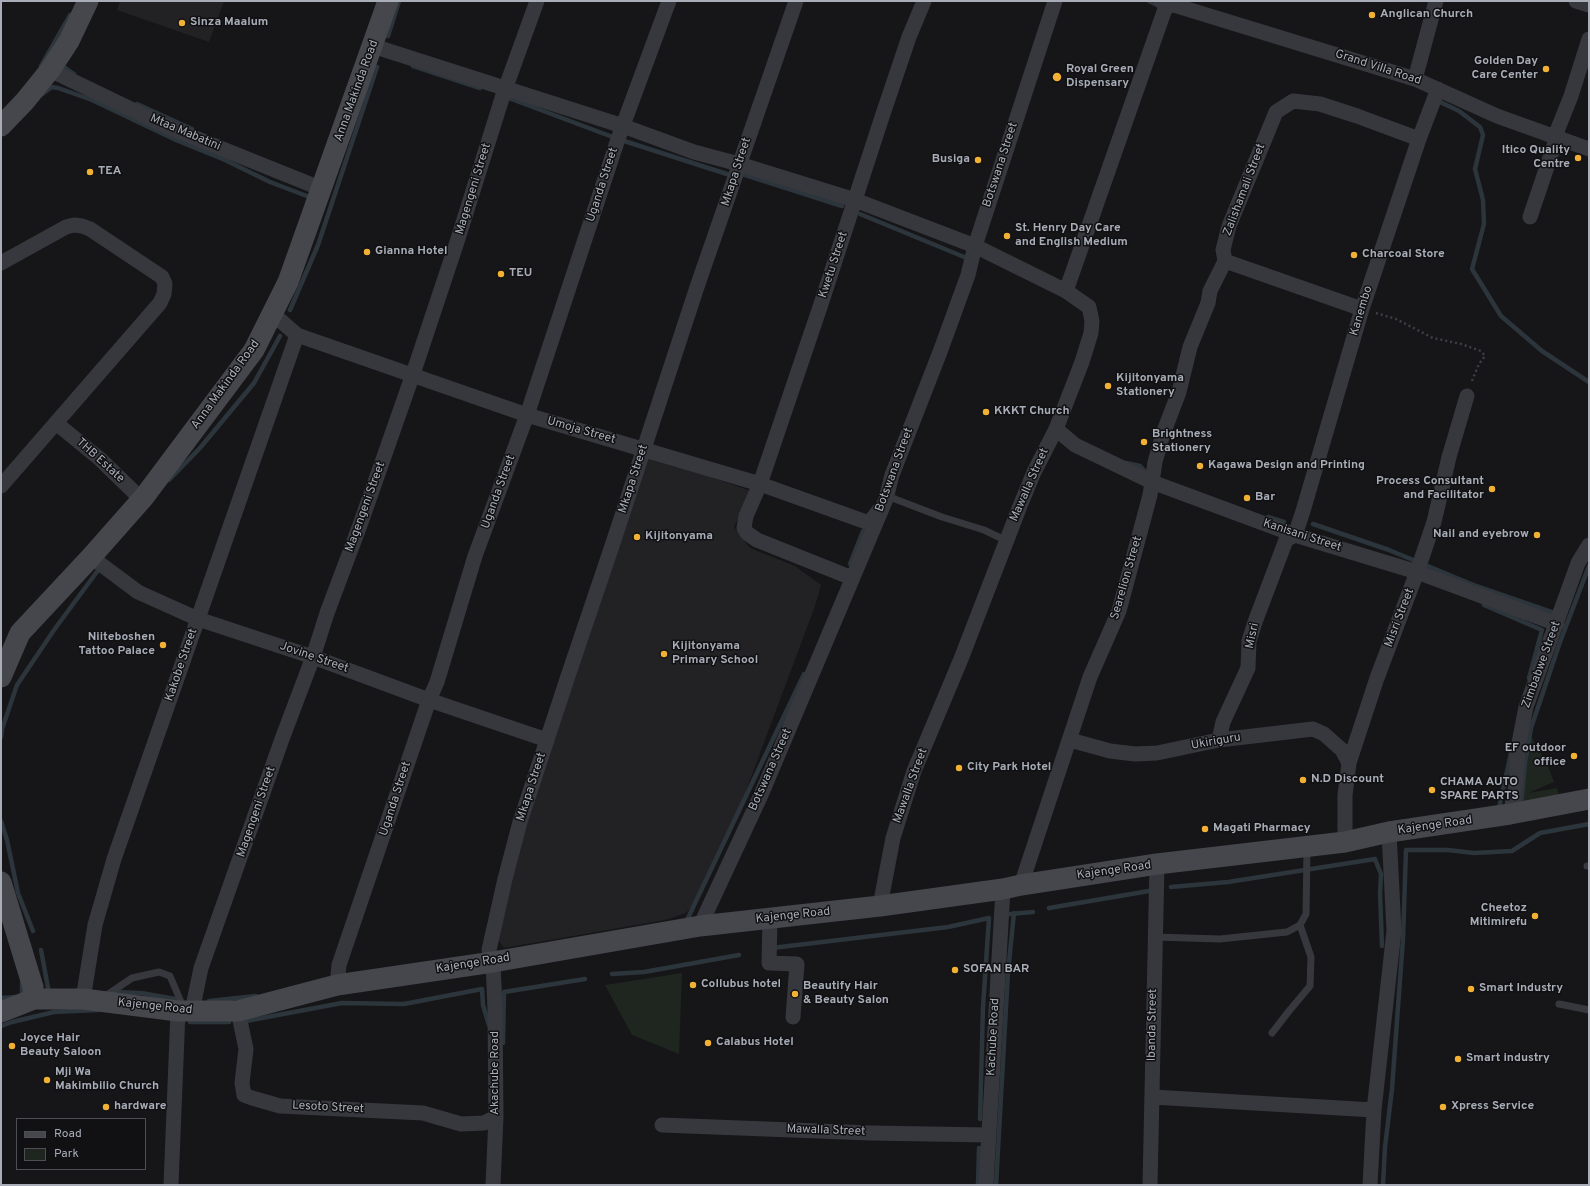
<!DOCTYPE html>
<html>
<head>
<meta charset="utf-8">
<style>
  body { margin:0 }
  #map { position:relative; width:1590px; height:1186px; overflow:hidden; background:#161618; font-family:Overpass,sans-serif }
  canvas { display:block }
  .frame { position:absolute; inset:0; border:2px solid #a8adb8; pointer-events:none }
  .legend { position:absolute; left:16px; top:1118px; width:130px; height:52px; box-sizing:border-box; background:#111113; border:1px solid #4d4f55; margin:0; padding:5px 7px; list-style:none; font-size:12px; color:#a8adb8 }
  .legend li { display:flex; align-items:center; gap:8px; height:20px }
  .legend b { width:20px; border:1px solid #4d4f55 }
</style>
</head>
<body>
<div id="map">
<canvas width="1590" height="1186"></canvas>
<div class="frame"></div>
<ul class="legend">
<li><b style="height:5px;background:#45474d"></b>Road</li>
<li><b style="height:11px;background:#1e261f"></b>Park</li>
</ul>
</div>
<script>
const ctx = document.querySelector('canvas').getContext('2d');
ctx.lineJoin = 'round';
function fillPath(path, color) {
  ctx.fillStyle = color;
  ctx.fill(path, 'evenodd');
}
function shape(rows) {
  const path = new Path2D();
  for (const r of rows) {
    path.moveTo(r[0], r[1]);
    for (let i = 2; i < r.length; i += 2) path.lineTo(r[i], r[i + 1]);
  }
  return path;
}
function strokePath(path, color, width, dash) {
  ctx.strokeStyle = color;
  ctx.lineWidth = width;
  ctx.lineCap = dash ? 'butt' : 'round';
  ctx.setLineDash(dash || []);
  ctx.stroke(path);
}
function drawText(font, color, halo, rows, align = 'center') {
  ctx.font = font + ' Overpass,sans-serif';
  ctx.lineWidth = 3;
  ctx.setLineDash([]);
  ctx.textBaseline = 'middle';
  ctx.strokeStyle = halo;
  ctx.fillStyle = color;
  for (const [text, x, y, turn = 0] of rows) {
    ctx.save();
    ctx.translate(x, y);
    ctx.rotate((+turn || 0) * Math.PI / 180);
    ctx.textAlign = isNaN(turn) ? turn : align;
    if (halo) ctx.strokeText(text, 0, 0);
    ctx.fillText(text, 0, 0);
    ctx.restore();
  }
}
fillPath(shape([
  [120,1,224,1,209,42,117,10],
  [638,452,751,491,734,527,750,548,795,566,821,585,815,606,741,804,700,897,686,913,665,920,504,948,488,926]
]), '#222225');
fillPath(shape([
  [1529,733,1548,766,1554,782,1528,793,1557,788,1559,795,1525,803,1520,798],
  [682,973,679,1054,632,1035,605,985]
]), '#1e261f');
strokePath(shape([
  [1149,1,1159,6],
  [388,36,399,1],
  [61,65,74,74],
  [41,66,70,15],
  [413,66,480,88],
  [41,95,52,87,58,88,92,100,176,140,225,160,270,182,312,198],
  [506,97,618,139,730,175,733,173],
  [1436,100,1459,111,1480,127,1483,135,1475,169,1483,200,1484,224,1472,269,1501,316,1542,351,1589,382],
  [137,104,192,129],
  [739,173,842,206],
  [860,214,969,259],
  [290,310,318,245,377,67],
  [1126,463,1140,466,1147,474],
  [169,480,200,448,254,383,280,336],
  [1268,517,1284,522],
  [1313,524,1389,550,1476,586,1557,614],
  [850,564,863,531],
  [1484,605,1542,630,1529,678],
  [1,737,2,729,17,685,54,630,99,569],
  [1521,806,1525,763,1531,728,1560,642,1589,566],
  [1497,808,1499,808,1511,753],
  [1,821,7,840,18,893,33,931],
  [1171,887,1228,882,1375,859,1381,874,1380,893,1382,946],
  [1049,908,1149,891],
  [1010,914,1033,912],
  [687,920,804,674],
  [772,948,948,927,989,918,983,1007,980,1119],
  [41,950,49,993],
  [612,974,644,972,739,955],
  [22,982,22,996],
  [112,992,141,993,181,1000],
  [1,998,16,997],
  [209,1001,256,996],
  [246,1021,342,1003,404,1004,482,989,483,1005,489,1025],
  [190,1022,229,1022],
  [1,1026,12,1022,54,1012,98,1010],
  [503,1043,504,992,585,979],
  [978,1185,979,1148],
  [996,1185,1008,972,1014,913],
  [1383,1185,1385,1147,1392,1089,1403,939,1406,850,1448,850,1474,853,1512,851,1540,833,1589,824]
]), '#2c353c', 4.5);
strokePath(shape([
  [1376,313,1396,319,1433,338,1461,344,1481,351,1485,356,1479,364,1471,383]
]), '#3d3f44', 2.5, [2, 3]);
strokePath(shape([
  [887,496,942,517,984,530,1007,541],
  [1587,866,1589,866],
  [1155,937,1220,939,1287,932,1300,925,1306,914,1307,849],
  [104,997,132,978,159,972,170,976,184,1009],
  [1559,1004,1589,1010],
  [1272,1033,1289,1011,1310,986,1311,957,1300,925]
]), '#37383d', 7);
strokePath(shape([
  [1161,1,1415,79,1497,116,1589,149],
  [1576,1,1589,5],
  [373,46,623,126,694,152,739,164,855,200,975,246,1066,291,1089,307,1092,321,1091,333,1082,362,1056,429,1034,472,1020,506,961,659,914,771,893,838,880,906],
  [50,70,168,127,322,189],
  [1415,79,1436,1],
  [1530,217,1555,143,1559,139,1557,131,1571,96,1589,39],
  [1225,261,1362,309],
  [1,263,66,227,74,225,82,226,90,229,162,277,165,284,164,294,160,303,1,486],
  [1066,291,1165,9,1171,5],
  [273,314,297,335,527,415,760,484,869,523,879,510],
  [56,423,100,459,137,495,144,497],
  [1056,429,1075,445,1152,482,1295,535,1417,572,1557,624],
  [91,557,138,592,198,619,313,657,429,700,547,740],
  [852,578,757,540,747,533,744,528,746,516,760,484,820,307,882,117,909,37,924,1],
  [1070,740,1110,751,1135,754,1157,753,1219,740,1313,729,1324,734,1342,750,1349,763],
  [1219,740,1223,722,1248,668,1249,641,1255,622,1286,540,1295,535,1303,511,1362,309,1419,139,1438,89],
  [1510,814,1515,792,1518,748,1526,707,1578,563,1589,545],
  [1345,842,1345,795,1349,763,1377,678,1417,572,1434,522,1449,457,1467,396],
  [1021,885,1090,677,1119,611,1150,495,1155,462,1163,434,1179,392,1190,347,1208,303,1210,291,1225,261,1223,250,1229,226,1276,112,1293,101,1320,104,1357,116,1419,139],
  [770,918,769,963,797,964,793,1017],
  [700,926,761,795,886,499,892,475,940,352,968,275,975,246,1055,1],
  [337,985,339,965,429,700,437,682,475,556,527,415,618,139,669,1],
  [83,999,95,925,114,859,297,335],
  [192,1011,201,968,282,739,313,657,327,613,360,525,413,374,457,242,503,95,537,1],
  [238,1011,246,1049,242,1083,244,1095,252,1098,280,1106,423,1113,461,1124,484,1123,496,1117],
  [1152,1097,1374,1110],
  [662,1125,870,1133,989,1135],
  [171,1185,178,1011],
  [493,1185,496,1117,495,1009,493,962,489,950,505,879,520,822,568,676,613,543,697,287,796,1],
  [986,1185,1003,889],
  [1150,1185,1157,864],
  [1370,1185,1374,1110,1394,931,1389,832]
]), '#37383d', 15);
strokePath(shape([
  [1,126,25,101,50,70,69,41,88,1],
  [1,677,20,633,91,557,144,497,254,350,288,282,388,1],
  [1,882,33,987,34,999],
  [1,1012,34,999,83,999,178,1011,238,1011,337,985,493,962,700,926,880,906,1003,889,1021,885,1157,864,1345,842,1389,832,1510,814,1589,799]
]), '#45474d', 21);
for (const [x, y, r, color] of [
  [1372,15,4,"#f2b134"],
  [182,23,4,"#f2b134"],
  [1546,69,4,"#f2b134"],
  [1057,77,5,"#f2b134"],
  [1578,158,4,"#f2b134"],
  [978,160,4,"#f2b134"],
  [90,172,4,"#f2b134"],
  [1007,236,4,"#f2b134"],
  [367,252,4,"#f2b134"],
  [1354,255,4,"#f2b134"],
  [501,274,4,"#f2b134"],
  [1108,386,4,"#f2b134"],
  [986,412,4,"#f2b134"],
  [1144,442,4,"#f2b134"],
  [1200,466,4,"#f2b134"],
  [1492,489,4,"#f2b134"],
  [1247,498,4,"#f2b134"],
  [1537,535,4,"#f2b134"],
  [637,537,4,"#f2b134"],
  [163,645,4,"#f2b134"],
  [664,654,4,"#f2b134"],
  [1574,756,4,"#f2b134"],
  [959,768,4,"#f2b134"],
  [1303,780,4,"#f2b134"],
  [1432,790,4,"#f2b134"],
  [1205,829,4,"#f2b134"],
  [1535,916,4,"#f2b134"],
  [955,970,4,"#f2b134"],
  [693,985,4,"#f2b134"],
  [1471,989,4,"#f2b134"],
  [795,994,4,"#f2b134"],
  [708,1043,4,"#f2b134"],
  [12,1046,4,"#f2b134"],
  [1458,1059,4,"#f2b134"],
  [47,1080,4,"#f2b134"],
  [106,1107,4,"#f2b134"],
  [1443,1107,4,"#f2b134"]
]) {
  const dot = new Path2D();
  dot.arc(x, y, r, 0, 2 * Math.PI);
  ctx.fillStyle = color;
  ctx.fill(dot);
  strokePath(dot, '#111113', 1.5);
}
drawText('bold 12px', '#a8adb8', '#111113', [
  ["Anglican Church",1380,15],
  ["Sinza Maalum",190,23],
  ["Golden Day",1538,62,"right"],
  ["Care Center",1538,76,"right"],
  ["Royal Green",1066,70],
  ["Dispensary",1066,84],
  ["Itico Quality",1570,151,"right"],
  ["Centre",1570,165,"right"],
  ["Busiga",970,160,"right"],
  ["TEA",98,172],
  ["St. Henry Day Care",1015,229],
  ["and English Medium",1015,243],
  ["Gianna Hotel",375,252],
  ["Charcoal Store",1362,255],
  ["TEU",509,274],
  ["Kijitonyama",1116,379],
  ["Stationery",1116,393],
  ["KKKT Church",994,412],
  ["Brightness",1152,435],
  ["Stationery",1152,449],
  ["Kagawa Design and Printing",1208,466],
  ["Process Consultant",1484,482,"right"],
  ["and Facilitator",1484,496,"right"],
  ["Bar",1255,498],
  ["Nail and eyebrow",1529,535,"right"],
  ["Kijitonyama",645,537],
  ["Niiteboshen",155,638,"right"],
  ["Tattoo Palace",155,652,"right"],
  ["Kijitonyama",672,647],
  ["Primary School",672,661],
  ["EF outdoor",1566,749,"right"],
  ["office",1566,763,"right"],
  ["City Park Hotel",967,768],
  ["N.D Discount",1311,780],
  ["CHAMA AUTO",1440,783],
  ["SPARE PARTS",1440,797],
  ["Magati Pharmacy",1213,829],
  ["Cheetoz",1527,909,"right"],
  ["Mitimirefu",1527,923,"right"],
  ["SOFAN BAR",963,970],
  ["Collubus hotel",701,985],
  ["Beautify Hair",803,987],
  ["& Beauty Salon",803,1001],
  ["Smart Industry",1479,989],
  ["Joyce Hair",20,1039],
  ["Beauty Saloon",20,1053],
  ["Calabus Hotel",716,1043],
  ["Smart industry",1466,1059],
  ["Mji Wa",55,1073],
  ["Makimbilio Church",55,1087],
  ["hardware",114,1107],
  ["Xpress Service",1451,1107]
], 'left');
drawText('12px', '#a8adb8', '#111113', [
  ["Grand Villa Road",1378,68,18],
  ["Anna Makinda Road",357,91,-70],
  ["Mtaa Mabatini",185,133,23],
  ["Botswana Street",1001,165,-72],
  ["Mkapa Street",737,172,-72],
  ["Uganda Street",603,185,-72],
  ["Magengeni Street",474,189,-73],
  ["Zalishamali Street",1245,190,-69],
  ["Kwetu Street",834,265,-72],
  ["Kanembo",1362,311,-73],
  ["Anna Makinda Road",226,385,-54],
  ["Umoja Street",581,431,16],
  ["THB Estate",100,461,42],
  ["Botswana Street",895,470,-70],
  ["Mkapa Street",634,479,-72],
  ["Mawalla Street",1030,485,-66],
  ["Uganda Street",499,492,-70],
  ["Magengeni Street",366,507,-70],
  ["Kanisani Street",1302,536,18],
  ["Searelion Street",1127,578,-74],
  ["Misri Street",1400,618,-69],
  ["Misri",1253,636,-78],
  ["Jovine Street",314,658,19],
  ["Kakobe Street",182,665,-71],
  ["Zimbabwe Street",1542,665,-70],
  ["Ukiriguru",1216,742,-10],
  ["Botswana Street",771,770,-66],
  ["Mawalla Street",911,786,-70],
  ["Mkapa Street",532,787,-72],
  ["Uganda Street",396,799,-72],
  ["Magengeni Street",257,812,-71],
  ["Kajenge Road",1435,826,-8],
  ["Kajenge Road",1114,871,-8],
  ["Kajenge Road",793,916,-6],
  ["Kajenge Road",473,964,-9],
  ["Kajenge Road",155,1007,6],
  ["Ibanda Street",1153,1025,-89],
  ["Kachube Road",994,1037,-87],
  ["Akachube Road",496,1073,-90],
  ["Lesoto Street",328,1108,3],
  ["Mawalla Street",826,1131,2]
]);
</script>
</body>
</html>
